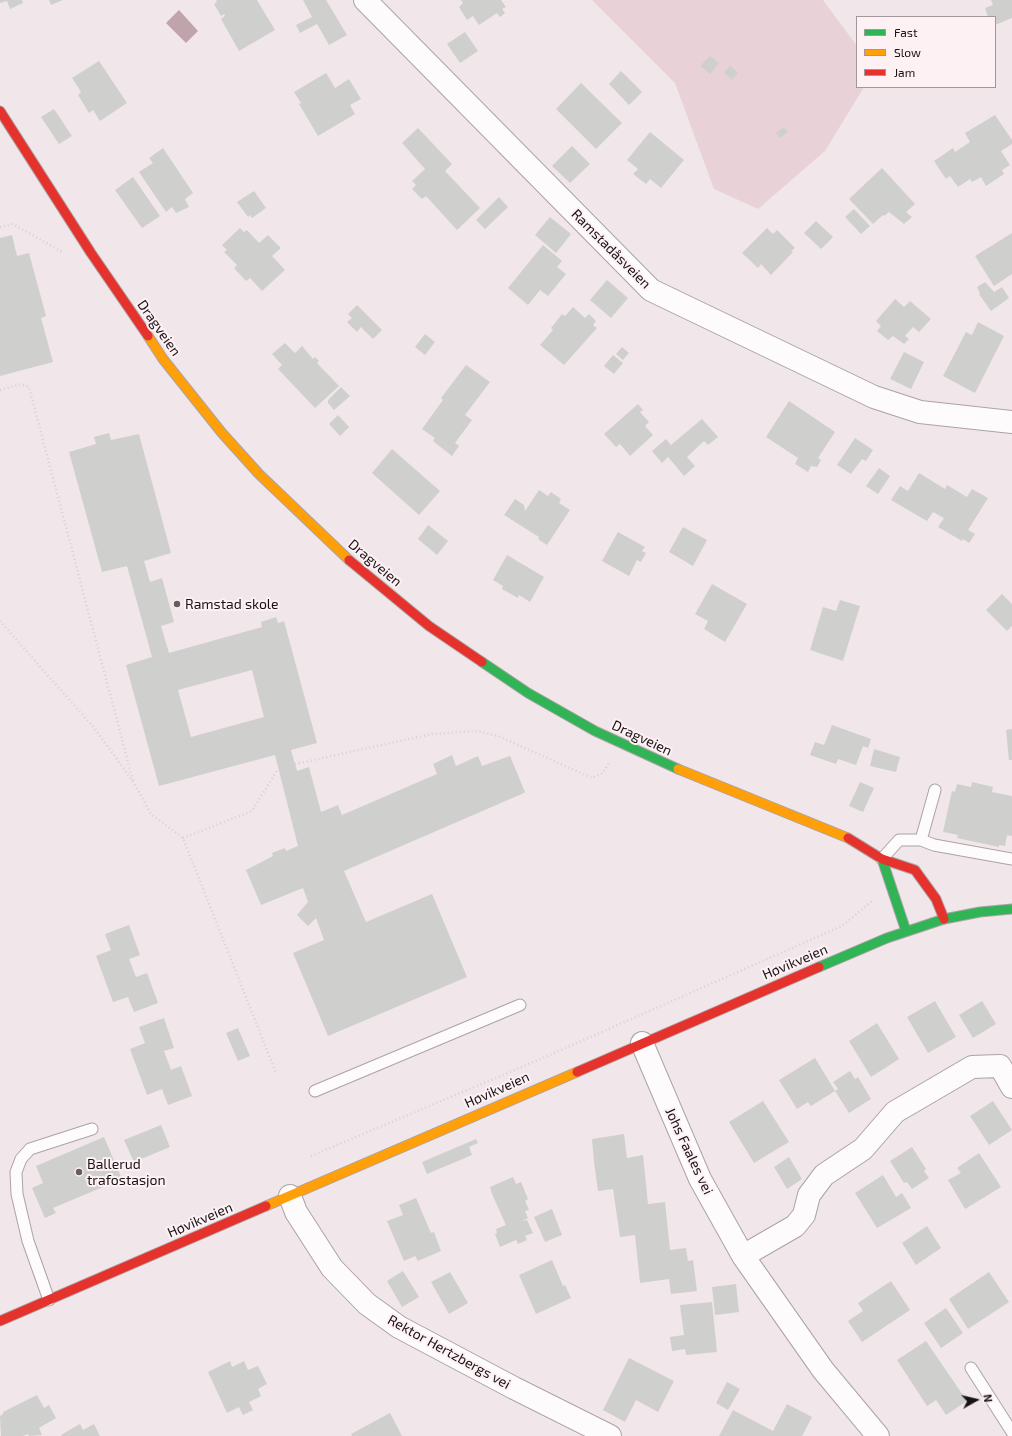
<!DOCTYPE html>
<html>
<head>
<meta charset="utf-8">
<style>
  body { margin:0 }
  #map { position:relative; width:1012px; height:1436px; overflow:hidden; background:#f1e6e9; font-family:"Exo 2",sans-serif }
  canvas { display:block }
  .legend { position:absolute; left:856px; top:16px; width:140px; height:72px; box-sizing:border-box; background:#fdf1f4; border:1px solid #a2989b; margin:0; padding:5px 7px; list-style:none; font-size:12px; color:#1a1315 }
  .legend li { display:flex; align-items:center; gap:8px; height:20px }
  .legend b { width:20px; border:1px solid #a2989b }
  .north { position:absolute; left:956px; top:1380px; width:40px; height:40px; -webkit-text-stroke:3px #fdf1f4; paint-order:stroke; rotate:82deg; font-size:11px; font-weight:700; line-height:16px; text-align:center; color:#1a1315 }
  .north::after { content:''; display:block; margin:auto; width:14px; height:18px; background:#1a1315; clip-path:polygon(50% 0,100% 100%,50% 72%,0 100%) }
</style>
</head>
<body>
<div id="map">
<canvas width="1012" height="1436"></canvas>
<ul class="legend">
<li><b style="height:5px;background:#30b455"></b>Fast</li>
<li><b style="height:5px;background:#ff9f0a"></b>Slow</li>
<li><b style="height:5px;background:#e5322d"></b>Jam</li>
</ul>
<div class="north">N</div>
</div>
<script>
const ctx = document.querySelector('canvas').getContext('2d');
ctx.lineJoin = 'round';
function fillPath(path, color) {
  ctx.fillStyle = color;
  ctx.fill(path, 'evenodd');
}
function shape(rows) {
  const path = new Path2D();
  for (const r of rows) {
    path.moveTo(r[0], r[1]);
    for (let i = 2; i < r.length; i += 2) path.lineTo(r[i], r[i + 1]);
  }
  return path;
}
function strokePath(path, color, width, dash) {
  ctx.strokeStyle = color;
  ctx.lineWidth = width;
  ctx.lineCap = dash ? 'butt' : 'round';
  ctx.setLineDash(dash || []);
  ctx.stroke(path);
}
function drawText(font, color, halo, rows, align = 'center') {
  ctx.font = font + ' "Exo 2",sans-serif';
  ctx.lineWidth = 4;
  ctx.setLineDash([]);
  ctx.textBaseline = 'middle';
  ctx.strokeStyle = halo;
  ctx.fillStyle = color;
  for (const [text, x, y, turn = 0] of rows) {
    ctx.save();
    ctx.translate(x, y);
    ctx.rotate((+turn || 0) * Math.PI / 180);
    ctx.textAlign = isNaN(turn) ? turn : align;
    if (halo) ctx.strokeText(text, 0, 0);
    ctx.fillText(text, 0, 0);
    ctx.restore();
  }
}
fillPath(shape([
  [592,0,823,0,857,46,857,87,864,87,825,151,758,209,714,189,675,83]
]), '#e8d2d8');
fillPath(shape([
  [179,10,198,31,186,43,166,23]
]), '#c0a4ab');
fillPath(shape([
  [0,0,22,0,23,3,10,9,7,1,0,3],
  [49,0,63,0,51,5],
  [216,0,257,0,275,30,239,51,221,19,225,16,224,14,221,16,214,4,217,2],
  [303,0,326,0,347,35,329,45,317,24,300,33,296,25,312,17],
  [461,0,501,0,506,7,502,9,505,13,500,17,497,13,479,25,473,16,467,20,459,7,463,3],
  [991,0,1012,0,1012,18,995,25,995,17,988,17,985,8,993,5],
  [465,32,478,51,460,63,447,44],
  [710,56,719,63,710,74,700,66],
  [99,61,127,103,100,121,93,110,89,113,78,95,81,92,72,78],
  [730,65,738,73,732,80,724,73],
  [621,71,642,92,629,105,609,84],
  [326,73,335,88,349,79,361,99,350,105,355,114,318,136,299,104,301,103,294,92],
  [581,83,622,123,596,149,556,109],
  [54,109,72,136,59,144,41,117],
  [995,115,1012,140,1012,144,1001,151,1010,165,1002,170,1004,174,986,186,981,177,972,182,970,179,958,187,950,176,946,179,934,161,953,148,955,152,970,142,965,133],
  [784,127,788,132,780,138,776,133],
  [418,128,452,164,445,171,480,208,457,230,426,196,422,199,412,189,416,185,412,181,425,169,402,143],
  [650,132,684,160,661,188,650,179,646,184,633,174,638,169,627,160],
  [572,146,590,164,570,183,552,166],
  [163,148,193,193,185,199,189,207,176,213,172,207,166,212,139,172,153,163,149,158],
  [882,168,915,204,906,212,912,217,904,224,889,212,884,216,883,215,873,224,849,199],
  [133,177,160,216,142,228,115,190],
  [254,191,266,208,252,218,250,215,248,217,237,202],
  [499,197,508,207,485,229,476,220],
  [854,209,870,226,861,234,845,217],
  [550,217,571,234,556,253,535,235],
  [816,221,833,237,821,249,804,233],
  [240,228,244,232,247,230,259,243,268,235,281,248,272,256,285,270,262,291,250,278,246,281,234,268,237,265,224,252,227,250,222,245],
  [767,228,773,234,777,230,795,248,791,251,793,252,771,275,761,264,758,268,742,253],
  [1012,233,1012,274,994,286,975,256],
  [12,235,17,256,29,253,46,316,41,318,53,362,0,376,0,238],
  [543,245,562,261,557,267,566,274,548,296,540,290,528,305,508,288],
  [607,280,628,298,611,318,590,300],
  [985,282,994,292,1002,287,1009,298,991,311,979,294,980,293,977,287],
  [895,299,904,307,910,301,931,319,919,332,913,327,905,336,909,339,904,344,893,336,888,340,877,331,881,326,876,321],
  [357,305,382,330,373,339,361,327,357,332,347,322,352,318,348,314],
  [573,307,585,318,589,314,596,321,593,325,597,328,564,365,540,345,553,330,551,328,562,314,565,316],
  [978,322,1004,336,975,393,943,376,966,332,972,335],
  [425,334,435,342,425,355,415,347],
  [285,343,295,353,302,346,313,359,315,357,319,361,317,363,339,386,315,408,278,369,282,365,272,354],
  [622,347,629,353,623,360,616,354],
  [904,352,924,362,911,389,890,379],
  [613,355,623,363,614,374,604,366],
  [466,365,490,382,465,415,472,420,455,443,459,446,452,456,433,441,435,438,422,429,443,400,441,398],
  [341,387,350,396,334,410,328,403,328,400],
  [789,401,835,432,818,458,821,460,817,467,811,466,808,472,795,464,798,458,766,437],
  [638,404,643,410,640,412,649,422,645,426,653,435,630,456,620,444,616,447,604,434],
  [338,415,349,427,340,436,329,424],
  [702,419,718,437,708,445,704,441,687,457,695,466,684,476,668,457,662,463,652,451,666,439,671,445],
  [109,433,111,440,139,434,171,553,144,561,150,582,162,578,174,622,161,626,169,653,262,627,261,622,276,617,278,623,284,621,317,743,291,750,297,771,309,767,321,812,338,805,342,815,437,774,433,764,452,755,456,766,478,756,482,766,510,756,525,792,524,793,344,871,366,922,432,894,467,977,328,1036,293,953,324,940,316,918,308,926,297,915,308,902,303,888,261,905,246,870,273,856,272,853,285,848,286,851,298,846,275,755,159,786,126,665,152,657,127,566,102,572,69,452,96,444,94,437],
  [252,670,264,717,191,737,178,690],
  [855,438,873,450,866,461,862,459,851,474,837,465],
  [392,449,440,491,419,515,372,473],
  [879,468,890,476,878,494,866,486],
  [919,473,945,489,947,485,967,497,972,489,988,498,968,530,975,534,969,543,963,539,962,541,938,527,944,518,933,512,927,521,891,500,900,486,908,491],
  [539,490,548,496,551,492,561,499,559,503,570,510,547,545,538,539,539,537,504,515,515,499,524,505,525,511],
  [428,525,448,541,437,555,418,539],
  [683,527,707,540,693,566,669,552],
  [618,532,645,547,642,551,646,553,641,562,637,560,629,576,602,561],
  [507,555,544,577,530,602,519,595,518,598,502,589,503,586,493,580],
  [712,584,747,604,725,642,704,629,708,621,695,614],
  [1002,594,1012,604,1012,626,1007,631,986,610],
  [840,600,860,606,843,661,810,650,823,607,836,611],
  [832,725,871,739,868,748,863,746,856,765,838,759,836,764,810,755,815,742,824,745],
  [1012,729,1012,760,1009,760,1006,730],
  [874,749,900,757,896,772,870,766],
  [860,782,874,788,863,812,849,806],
  [972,782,993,787,992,792,1012,796,1012,836,1007,835,1005,846,999,845,999,847,957,838,958,835,943,832,952,791,955,792,957,784,971,787],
  [129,925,140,955,129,959,136,977,147,973,158,1003,134,1012,128,997,113,1002,96,956,111,950,105,934],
  [935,1001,956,1037,928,1053,907,1017],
  [982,1001,996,1024,973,1038,959,1015],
  [164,1018,174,1048,164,1051,171,1070,181,1066,192,1096,168,1105,162,1089,147,1095,130,1049,145,1043,139,1027],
  [877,1023,899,1059,871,1077,849,1041],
  [238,1028,250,1056,238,1061,226,1033],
  [815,1058,835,1091,811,1106,808,1102,797,1109,779,1080],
  [850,1071,855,1079,858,1077,871,1099,849,1113,835,1091,838,1089,833,1082],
  [763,1101,789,1142,754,1163,729,1122],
  [993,1101,1012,1130,989,1145,970,1116],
  [161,1125,170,1147,134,1162,124,1140],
  [624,1134,627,1158,643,1155,648,1204,665,1202,670,1250,686,1248,688,1261,693,1260,697,1291,671,1294,669,1279,640,1283,635,1235,620,1237,613,1189,598,1191,594,1162,592,1139],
  [104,1137,122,1179,53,1208,56,1213,45,1218,32,1188,43,1183,36,1166],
  [476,1139,478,1143,469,1147,472,1155,427,1174,422,1162],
  [912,1147,926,1169,924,1171,929,1178,912,1189,907,1182,904,1183,890,1161],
  [979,1153,1001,1187,965,1209,948,1180,961,1173,957,1168],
  [789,1157,802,1179,787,1189,774,1167],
  [883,1175,896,1197,902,1193,911,1208,877,1228,855,1193],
  [513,1177,516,1184,521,1182,528,1199,525,1201,529,1210,525,1211,528,1218,522,1221,527,1220,533,1233,525,1236,527,1240,518,1244,516,1240,500,1247,495,1234,497,1233,496,1229,506,1225,492,1194,490,1187],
  [416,1198,431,1233,434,1232,441,1251,418,1261,415,1256,404,1261,387,1221,403,1215,399,1205],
  [552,1209,562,1235,545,1242,534,1217],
  [927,1226,941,1248,916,1265,902,1243],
  [552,1260,563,1286,565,1285,571,1298,536,1314,519,1275],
  [403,1271,419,1297,402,1307,387,1281],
  [450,1272,468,1303,449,1314,431,1282],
  [989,1272,1009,1302,968,1329,949,1299],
  [891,1281,910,1310,862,1342,848,1321,863,1311,858,1303],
  [736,1284,739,1312,715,1315,712,1287],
  [712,1302,717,1352,686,1355,685,1349,672,1351,670,1337,684,1335,680,1305],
  [946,1308,963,1333,941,1348,924,1323],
  [926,1341,967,1401,946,1415,936,1400,927,1406,897,1360],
  [629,1358,674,1381,658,1412,636,1400,625,1422,603,1410],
  [230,1361,232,1367,244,1361,248,1370,258,1366,267,1384,258,1389,261,1396,249,1402,253,1410,243,1415,239,1407,227,1413,208,1372],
  [727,1382,740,1389,728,1410,716,1403],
  [37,1395,44,1408,49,1405,56,1418,39,1428,42,1435,29,1436,28,1434,23,1436,1,1436,0,1416,3,1414,3,1412],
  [787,1404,812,1417,802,1436,719,1436,733,1410,773,1431],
  [390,1413,402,1436,352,1436,351,1434],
  [80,1424,83,1430,94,1424,100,1436,62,1436,61,1435]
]), '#cfd0ce');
const lane = shape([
  [921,840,935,790],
  [882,859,899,840,921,840,934,845,1012,859],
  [315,1091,520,1005],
  [49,1300,28,1241,17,1194,16,1172,21,1159,30,1149,92,1129],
  [971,1368,1012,1432]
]);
const street = shape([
  [365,0,651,290,874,397,920,412,1012,422],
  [642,1043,700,1179,743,1256,823,1370,878,1436],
  [290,1196,296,1212,332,1268,367,1304,399,1327,514,1388,610,1436],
  [743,1256,795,1226,804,1215,809,1195,824,1175,863,1149,895,1112,972,1067,1000,1066,1012,1087]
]);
const fast = shape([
  [482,662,528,693,595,731,678,769],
  [882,859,906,931],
  [819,967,887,938,944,919,980,912,1012,909]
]);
const slow = shape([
  [148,336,163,359,222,433,259,474,349,560],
  [678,769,848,838],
  [266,1206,577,1072]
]);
const jam = shape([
  [0,111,91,253,148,336],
  [349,560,429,626,482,662],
  [848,838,882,859,915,870,936,899,944,919],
  [577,1072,819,967],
  [0,1321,266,1206]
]);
strokePath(lane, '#aba3a5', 13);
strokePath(street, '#aba3a5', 24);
strokePath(fast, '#aba3a5', 11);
strokePath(slow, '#aba3a5', 11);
strokePath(jam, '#aba3a5', 11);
strokePath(shape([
  [0,227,13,224,62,252],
  [0,390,21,384,29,387,133,781],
  [0,621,95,729,134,783,151,814,183,838,276,1073],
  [295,764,432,734,477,731,498,736,592,778,603,773,609,763],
  [183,838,252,811,278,769],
  [311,1156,543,1058,842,926,872,901]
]), '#d5d2d3', 2.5, [1, 3]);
strokePath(lane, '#fdfbfc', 11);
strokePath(street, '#fdfbfc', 22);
strokePath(fast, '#30b455', 9);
strokePath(slow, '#ff9f0a', 9);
strokePath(jam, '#e5322d', 9);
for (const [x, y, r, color] of [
  [177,604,4,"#655d5f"],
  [79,1172,4,"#655d5f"]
]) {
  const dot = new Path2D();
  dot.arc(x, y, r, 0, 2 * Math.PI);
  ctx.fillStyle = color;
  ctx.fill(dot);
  strokePath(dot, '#fdf1f4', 1.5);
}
drawText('14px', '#1a1315', '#fdf1f4', [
  ["Ramstadåsveien",611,249,45],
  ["Dragveien",159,328,55],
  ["Dragveien",375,563,40],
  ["Dragveien",642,738,25],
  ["Høvikveien",795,962,-23],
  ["Høvikveien",497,1090,-24],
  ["Johs Faales vei",689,1151,65],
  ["Høvikveien",200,1220,-23],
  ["Rektor Hertzbergs vei",449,1352,29]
]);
drawText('14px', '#1a1315', '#fdf1f4', [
  ["Ramstad skole",185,604],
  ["Ballerud",87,1164],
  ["trafostasjon",87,1180]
], 'left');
</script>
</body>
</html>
